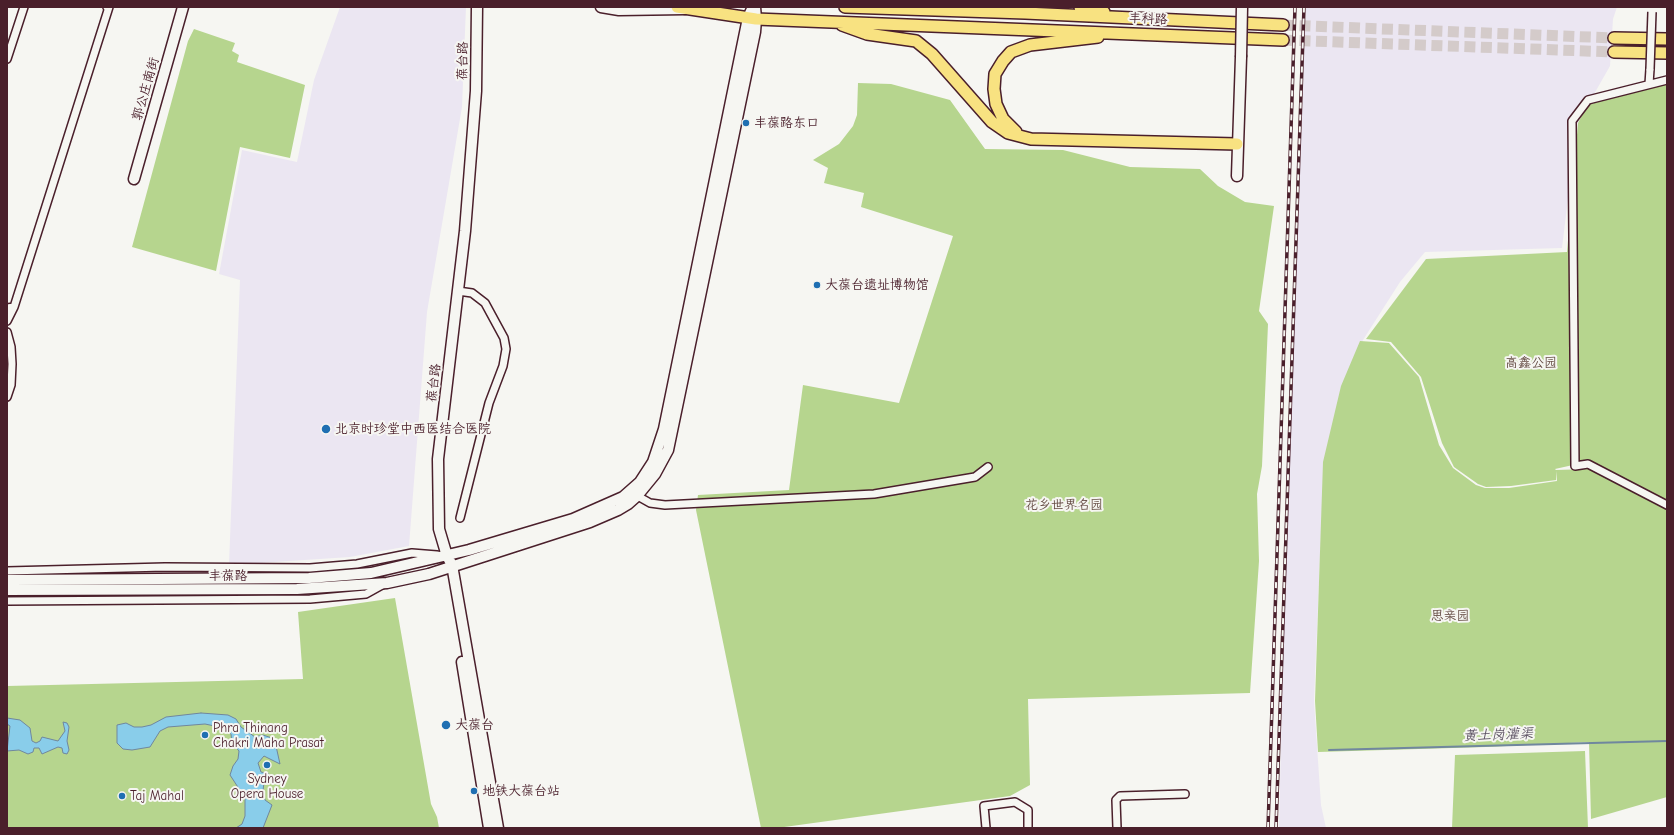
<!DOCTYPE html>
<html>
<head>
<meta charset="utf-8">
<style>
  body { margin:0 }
  #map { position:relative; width:1674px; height:835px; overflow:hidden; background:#f6f6f2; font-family:"Comic Neue",sans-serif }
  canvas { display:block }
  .frame { position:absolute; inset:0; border:8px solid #4a1f2b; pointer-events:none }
</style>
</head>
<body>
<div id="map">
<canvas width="1674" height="835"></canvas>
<div class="frame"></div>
</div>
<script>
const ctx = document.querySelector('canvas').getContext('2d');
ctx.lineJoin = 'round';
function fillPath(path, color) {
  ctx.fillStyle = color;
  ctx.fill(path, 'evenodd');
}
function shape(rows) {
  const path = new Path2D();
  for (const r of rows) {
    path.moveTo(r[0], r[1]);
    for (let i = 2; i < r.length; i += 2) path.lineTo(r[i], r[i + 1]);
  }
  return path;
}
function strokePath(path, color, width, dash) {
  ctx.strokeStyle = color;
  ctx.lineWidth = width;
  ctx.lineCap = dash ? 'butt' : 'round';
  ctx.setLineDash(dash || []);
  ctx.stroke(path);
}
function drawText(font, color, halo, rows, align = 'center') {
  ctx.font = font + ' "Comic Neue","LXGW WenKai TC",sans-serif';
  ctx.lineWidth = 4;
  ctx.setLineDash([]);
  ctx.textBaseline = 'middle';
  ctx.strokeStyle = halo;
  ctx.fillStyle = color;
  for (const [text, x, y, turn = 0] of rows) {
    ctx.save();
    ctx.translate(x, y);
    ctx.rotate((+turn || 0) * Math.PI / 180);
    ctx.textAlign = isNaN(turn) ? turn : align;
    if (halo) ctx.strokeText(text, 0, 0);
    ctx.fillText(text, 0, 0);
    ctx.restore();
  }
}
fillPath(shape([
  [340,7,466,7,462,107,427,312,409,546,350,557,229,565,240,280,219,274,242,150,297,162,314,80],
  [1306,7,1617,7,1613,19,1610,66,1577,124,1562,248,1425,252,1400,282,1363,340,1337,406,1324,463,1314,701,1321,805,1326,828,1279,828,1285,569]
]), '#ebe6f2');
fillPath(shape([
  [194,29,235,43,232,51,239,55,237,62,305,85,290,158,240,147,216,271,132,247,188,41],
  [858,83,891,84,950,100,985,149,1063,150,1130,167,1200,169,1218,186,1245,202,1274,206,1259,311,1268,324,1262,466,1257,494,1259,561,1250,693,1028,699,1030,785,1010,796,777,828,761,828,696,510,698,495,789,490,803,385,899,403,953,236,861,207,864,193,824,183,828,168,813,160,839,144,853,126,857,115],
  [1667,83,1667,501,1591,461,1555,469,1556,470,1588,469,1667,507,1667,797,1591,819,1589,742,1486,747,1318,752,1315,701,1323,462,1341,386,1360,341,1389,343,1419,377,1439,445,1453,468,1476,485,1485,488,1509,488,1557,481,1556,471,1556,480,1511,486,1486,487,1478,484,1454,467,1442,443,1421,377,1391,342,1366,339,1426,259,1567,252,1578,123,1587,105],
  [395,598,431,804,437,817,439,828,7,828,7,686,303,679,298,612],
  [1585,751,1588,828,1452,828,1455,755]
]), '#b6d58e');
const water = shape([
  [201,713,228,715,236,719,241,727,255,737,263,735,272,738,276,746,280,764,264,756,258,763,261,772,269,774,264,782,263,791,265,800,272,805,263,828,236,828,242,824,245,816,245,798,230,775,233,766,238,759,239,751,232,743,231,734,224,728,205,724,168,727,160,731,150,747,132,750,123,749,117,743,117,725,126,723,134,727,142,727,151,725,166,717,201,713],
  [7,718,20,720,30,728,32,741,36,743,40,741,42,737,58,741,65,731,63,722,67,723,69,727,67,741,69,750,67,754,63,753,62,748,58,747,42,754,39,748,34,748,33,752,28,754,19,750,7,751,10,726,7,724,7,718]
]);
fillPath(water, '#89cdea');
strokePath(water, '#70879e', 1);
strokePath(shape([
  [1329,750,1667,741]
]), '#70879e', 2);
strokePath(shape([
  [1283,25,1614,38],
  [1283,40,1614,52]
]), '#d4cbca', 11, [11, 5.5]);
const street = shape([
  [7,59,24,7],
  [1667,80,1588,100,1572,121,1575,466,1588,464,1667,505],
  [1649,84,1650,69],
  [458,291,472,293,485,303,504,338,506,349,503,366,489,403,460,518],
  [14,307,109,7,107,7],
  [7,308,14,307,7,321],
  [7,332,11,347,12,364,11,385,7,397],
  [634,494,650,503,665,505,874,494,975,477,988,467],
  [7,571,165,567,310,568,357,564,412,553,437,555],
  [7,601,310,599,366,594,384,584],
  [986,828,984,806,1015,802,1028,810,1028,828],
  [1117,828,1116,800,1120,796,1185,794]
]);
const secondary = shape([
  [477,7,476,91,465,231,438,459,439,529,447,556,452,565,498,828],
  [601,7,619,10,685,9],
  [1237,176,1241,57],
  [134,179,183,7],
  [7,580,309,578,371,573,469,550,573,519,623,497,640,482,653,462,664,429,748,18,751,11],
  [7,590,297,589,387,583,429,574,590,522,618,510,628,504,637,496,655,474,668,450,755,32,756,19,755,7],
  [462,662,489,828]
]);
const primary = shape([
  [677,7,756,19,1283,40],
  [845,7,1025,13,1283,25],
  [1080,7,1104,12],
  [842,25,867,34,916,41,932,54,992,122,1008,133,1031,139,1237,144],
  [1614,38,1667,39],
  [1614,52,1667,53],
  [1016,132,1003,119,996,104,994,89,995,74,1003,61,1011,52,1030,45,1098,37]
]);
strokePath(street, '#4a1f2b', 10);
strokePath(secondary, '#4a1f2b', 13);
strokePath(primary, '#4a1f2b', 14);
strokePath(street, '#f6f6f2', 7);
strokePath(secondary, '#f6f6f2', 10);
strokePath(primary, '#f8e281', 11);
const rail = shape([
  [1268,828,1295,7],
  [1276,828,1304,7]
]);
strokePath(rail, '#4a1f2b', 3.5);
strokePath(rail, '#f6f6f2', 2, [6]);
const streetBridge = shape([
  [1650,69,1652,12]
]);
const secondaryBridge = shape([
  [1241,57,1242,7]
]);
strokePath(streetBridge, '#4a1f2b', 10, []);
strokePath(secondaryBridge, '#4a1f2b', 13, []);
strokePath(streetBridge, '#f6f6f2', 7);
strokePath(secondaryBridge, '#f6f6f2', 10);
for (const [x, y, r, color] of [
  [746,123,4,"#1f6fb2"],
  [817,285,4,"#1f6fb2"],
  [326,429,5,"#1f6fb2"],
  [446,725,5,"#1f6fb2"],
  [205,735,4,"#1f6fb2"],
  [267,765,4,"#1f6fb2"],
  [474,791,4,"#1f6fb2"],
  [122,796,4,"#1f6fb2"]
]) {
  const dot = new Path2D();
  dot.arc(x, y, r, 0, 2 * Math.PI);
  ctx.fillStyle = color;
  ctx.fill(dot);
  strokePath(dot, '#f6f6f2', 1.5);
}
drawText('13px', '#4a1f2b', '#f6f6f2', [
  ["丰科路",1148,19,3],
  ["葆台路",463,61,-89],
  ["郭公庄南街",146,89,-74],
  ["葆台路",434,383,-83],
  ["丰葆路",228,576]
]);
drawText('13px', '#4a1f2b', '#f6f6f2', [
  ["丰葆路东口",754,123],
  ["大葆台遗址博物馆",825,285],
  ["北京时珍堂中西医结合医院",335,429],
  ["大葆台",455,725],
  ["Phra Thinang",213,728],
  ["Chakri Maha Prasat",213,743],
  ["Sydney",267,779,"center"],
  ["Opera House",267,794,"center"],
  ["地铁大葆台站",482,791],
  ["Taj Mahal",130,796]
], 'left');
drawText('13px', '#654c44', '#f6f6f2', [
  ["高鑫公园",1531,363],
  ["花乡世界名园",1064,505],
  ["思亲园",1450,616]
]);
drawText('italic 14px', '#5d5364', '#f6f6f2', [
  ["黄土岗灌渠",1498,735,-2]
]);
</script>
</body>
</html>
